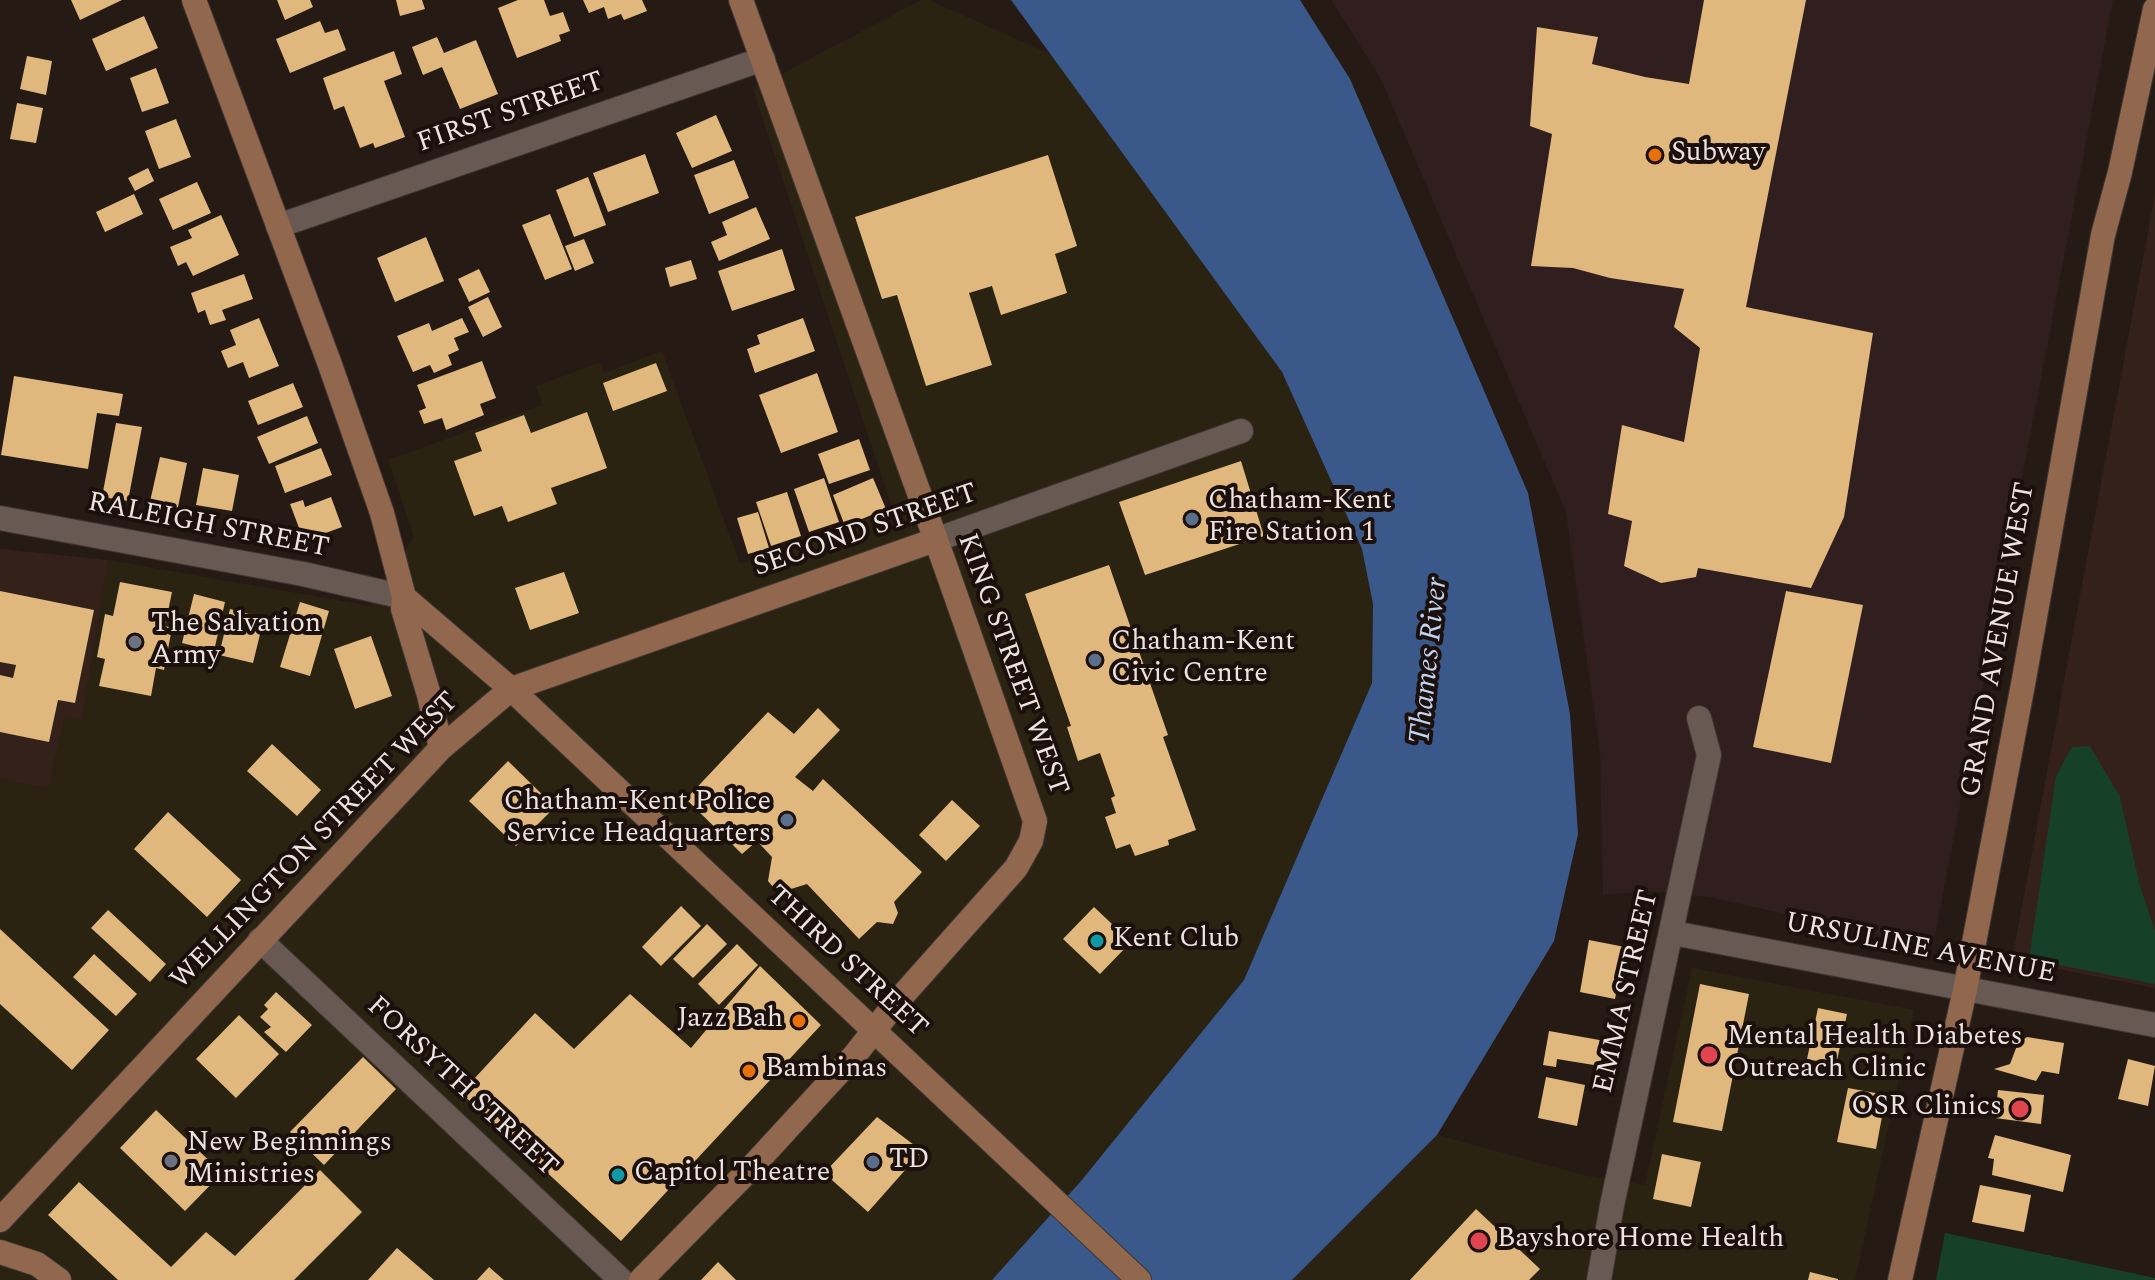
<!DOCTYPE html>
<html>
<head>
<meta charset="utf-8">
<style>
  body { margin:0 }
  canvas { display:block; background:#261a15 }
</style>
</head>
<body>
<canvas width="2155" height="1280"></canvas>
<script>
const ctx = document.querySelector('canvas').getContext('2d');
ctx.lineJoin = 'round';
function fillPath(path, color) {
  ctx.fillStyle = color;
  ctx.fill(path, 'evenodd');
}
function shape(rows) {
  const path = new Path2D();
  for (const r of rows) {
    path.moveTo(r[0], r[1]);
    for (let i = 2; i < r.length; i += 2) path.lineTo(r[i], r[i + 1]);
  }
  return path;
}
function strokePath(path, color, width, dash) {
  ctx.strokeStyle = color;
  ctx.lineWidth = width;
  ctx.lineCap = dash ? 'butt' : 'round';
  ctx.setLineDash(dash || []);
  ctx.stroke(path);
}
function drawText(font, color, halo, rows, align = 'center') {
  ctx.font = font + ' Spectral,serif';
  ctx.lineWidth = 8;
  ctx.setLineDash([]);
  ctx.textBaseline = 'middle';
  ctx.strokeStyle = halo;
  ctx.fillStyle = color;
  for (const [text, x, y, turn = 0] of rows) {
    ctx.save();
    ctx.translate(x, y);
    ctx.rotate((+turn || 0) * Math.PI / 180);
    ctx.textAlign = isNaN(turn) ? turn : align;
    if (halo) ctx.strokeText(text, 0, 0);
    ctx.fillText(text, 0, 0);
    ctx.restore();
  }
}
fillPath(shape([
  [921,0,929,0,1052,55,1282,372,1362,549,1373,604,1372,683,1244,980,1081,1181,992,1280,0,1280,0,779,48,788,65,716,82,720,108,560,371,606,414,536,388,460,542,405,536,386,601,362,604,373,662,351,740,564,893,510,753,89],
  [1692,968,1914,1010,1855,1280,1292,1280,1437,1135,1587,1176,1645,1185]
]), '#2a2312');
fillPath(shape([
  [2155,194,2155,988,2012,960],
  [0,549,108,560,82,720,65,716,48,788,0,779]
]), '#33211a');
fillPath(shape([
  [1331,0,2113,0,1933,946,1709,897,1648,891,1603,895,1600,751,1566,512,1380,77]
]), '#311e1f');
fillPath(shape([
  [2090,746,2120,797,2140,886,2155,931,2155,984,2029,959,2056,776,2072,747],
  [1945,1233,2155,1278,2155,1280,1936,1280]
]), '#164028');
fillPath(shape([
  [1011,0,1300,0,1350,79,1528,493,1570,714,1578,834,1554,941,1437,1135,1292,1280,992,1280,1081,1181,1244,980,1372,683,1373,604,1362,549,1282,372]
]), '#3a5889');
fillPath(shape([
  [71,0,122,0,80,20],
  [277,0,310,0,313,7,285,20],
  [396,0,422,0,425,9,400,16],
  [518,0,544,0,550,16,563,12,570,31,559,35,561,41,517,58,498,8],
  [583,0,642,0,647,11,624,20,621,14,608,19,604,7,589,13],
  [1704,0,1806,0,1746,307,1873,333,1844,517,1811,588,1698,568,1696,577,1661,583,1624,566,1632,521,1608,514,1622,425,1684,442,1700,348,1674,327,1684,289,1610,278,1573,268,1531,266,1552,134,1530,126,1537,27,1598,37,1592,64,1645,77,1689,84],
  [144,16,158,48,106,71,92,39],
  [320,21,325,33,338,29,346,50,290,73,276,39],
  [437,37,444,53,476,40,498,94,460,109,442,67,423,75,412,47],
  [394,51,402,74,384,81,405,137,375,148,373,143,360,148,344,106,334,110,323,78],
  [27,56,52,61,46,95,20,89],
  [156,68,169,103,142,112,130,78],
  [17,103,43,108,36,143,10,139],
  [716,115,732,151,692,168,676,133],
  [176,119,191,157,159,169,145,131],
  [645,154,659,193,608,212,593,173],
  [1048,155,1077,246,1055,254,1067,293,1001,315,992,286,969,293,992,365,926,386,897,295,882,299,855,217],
  [734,160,749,198,709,214,694,175],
  [148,168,154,181,135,191,128,178],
  [588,177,606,225,574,237,556,190],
  [197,182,211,213,173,230,159,199],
  [134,194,143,214,105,232,96,212],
  [756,207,770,239,719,261,711,242,727,235,722,222],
  [550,214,572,269,545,280,522,225],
  [221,215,239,255,193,276,186,262,178,266,170,247,192,238,188,230],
  [426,237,444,281,395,302,377,258],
  [584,239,594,263,575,271,565,246],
  [782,249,795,290,732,311,718,271],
  [691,260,697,279,670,287,665,268],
  [479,269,490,292,469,302,458,279],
  [244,274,253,299,222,310,226,320,210,325,205,310,198,313,191,293],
  [488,297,502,327,483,337,468,307],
  [259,318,279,366,249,378,243,362,228,368,221,351,236,345,230,330],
  [462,318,469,332,454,338,459,350,448,355,452,365,434,373,430,365,413,372,397,336,429,323,432,331],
  [803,318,815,351,755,373,747,349,760,344,757,335],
  [482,361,496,398,480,404,484,415,446,430,442,418,424,424,419,411,426,408,417,385],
  [656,363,667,391,613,411,603,383],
  [817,373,838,432,781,453,759,395],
  [14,376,123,394,119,416,97,413,88,469,1,455],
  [293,383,303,407,258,425,248,401],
  [587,412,607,468,551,488,557,504,508,522,502,506,474,516,454,461,482,451,475,433,524,415,531,433],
  [307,416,318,443,269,464,257,437],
  [116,423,142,427,128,501,102,497],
  [859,439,870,470,829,484,818,454],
  [321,448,332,475,285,493,275,466],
  [160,457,187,463,177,512,149,506],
  [1241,461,1264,536,1145,575,1119,502],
  [203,468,239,475,232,511,196,505],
  [824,478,839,522,809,532,794,489],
  [873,478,886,509,845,526,833,495],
  [787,492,801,536,771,546,756,502],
  [331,497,342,527,304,541,290,504,303,500,305,507],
  [758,512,769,548,748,554,737,518],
  [1109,565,1168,735,1163,737,1196,830,1168,840,1169,845,1135,856,1130,844,1116,849,1105,817,1116,813,1111,798,1115,796,1100,753,1078,761,1067,727,1071,726,1025,594],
  [564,572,579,613,530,630,515,588],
  [120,582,172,592,165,626,172,628,164,670,156,668,151,696,99,686,105,659,97,657,105,614,113,616],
  [0,591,94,610,75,703,58,700,49,742,0,732,0,675,13,678,16,665,0,662],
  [1786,591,1863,605,1831,763,1753,747],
  [194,594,225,602,214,651,182,643],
  [300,602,329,611,310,676,280,667],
  [230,609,264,618,253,663,219,655],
  [371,636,392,696,355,709,334,649],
  [818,708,840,730,795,777,813,791,823,779,922,872,894,902,898,913,893,924,877,922,859,939,807,884,778,893,768,881,772,857,757,841,742,854,686,799,768,712,794,734],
  [272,744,321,790,297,816,247,771],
  [508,761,555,807,516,846,469,801],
  [952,800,980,826,946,861,919,835],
  [168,812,241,880,207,917,134,849],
  [681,906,701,926,661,966,642,947],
  [1094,907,1131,942,1100,974,1063,939],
  [108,910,166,964,150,982,91,928],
  [707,924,727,944,693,978,673,959],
  [0,929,109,1030,72,1070,0,1004],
  [1589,940,1625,947,1615,999,1580,992],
  [737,944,758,965,719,1005,698,984],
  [94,954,137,994,116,1016,73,977],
  [760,966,821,1025,621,1241,461,1093,535,1013,574,1049,630,994,691,1048],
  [1700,984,1749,994,1722,1131,1673,1122],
  [276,992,312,1025,286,1052,264,1032,271,1027,260,1017,268,1009,264,1005],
  [1818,1008,1847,1014,1836,1065,1807,1059],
  [239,1015,279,1054,236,1098,196,1059],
  [1549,1031,1605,1041,1600,1066,1557,1059,1556,1067,1543,1065],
  [2027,1037,2064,1043,2059,1074,2042,1071,2036,1081,1994,1069,2010,1064,2018,1043],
  [363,1057,396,1089,324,1165,290,1132],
  [2128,1059,2155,1066,2148,1106,2118,1099],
  [1546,1077,1585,1085,1577,1126,1538,1118],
  [1848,1088,1886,1095,1876,1149,1837,1142],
  [1998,1090,2044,1095,2041,1124,1995,1118],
  [156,1110,222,1173,185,1211,120,1148],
  [877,1117,922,1151,868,1212,824,1173],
  [1995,1135,2071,1155,2063,1192,1992,1175,1994,1159,1988,1158],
  [1662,1154,1701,1162,1691,1207,1653,1199],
  [320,1170,362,1212,294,1280,118,1280,48,1215,79,1182,171,1267,206,1232,235,1256],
  [1980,1185,2031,1195,2024,1232,1972,1222],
  [1476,1209,1540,1269,1529,1280,1410,1280],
  [397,1248,434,1280,368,1280],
  [718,1262,736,1280,701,1280],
  [489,1267,504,1280,477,1280],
  [1810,1272,1838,1279,1838,1280,1808,1280]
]), '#e0b87d');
const street = shape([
  [278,226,763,59],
  [0,518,303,574,404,597],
  [935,540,1241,431],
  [1673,933,2155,1025],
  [260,940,621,1280],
  [1599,1280,1612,1205,1709,755,1699,718]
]);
const secondary = shape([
  [194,0,329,362,382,513,404,597,511,689,1139,1280],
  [404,597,403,609,429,695,441,748],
  [0,1220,441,748,511,689,935,540],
  [0,1252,37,1264,59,1280],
  [641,1280,750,1169,854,1056,895,1004,1016,868,1031,841,1035,821,945,565,741,0],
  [1900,1280,1965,990,2024,679,2103,235,2120,172,2155,9]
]);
strokePath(street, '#3f3634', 26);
strokePath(secondary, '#3f3634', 26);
strokePath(street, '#685953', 24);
strokePath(secondary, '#91674d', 24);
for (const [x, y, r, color] of [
  [1655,155,8,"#e8710a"],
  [1192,519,8,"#5c6f8a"],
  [135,642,8,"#6b7280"],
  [1095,660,8,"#5c6f8a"],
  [787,820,8,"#5c6f8a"],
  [1097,941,8,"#0f9aa8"],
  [799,1021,8,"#e8710a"],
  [1709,1055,10,"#e0444e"],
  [749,1071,8,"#e8710a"],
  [2020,1109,10,"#e0444e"],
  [171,1161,8,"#6b7280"],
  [873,1162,8,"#5c6f8a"],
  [618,1175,8,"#0f9aa8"],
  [1479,1241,10,"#e0444e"]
]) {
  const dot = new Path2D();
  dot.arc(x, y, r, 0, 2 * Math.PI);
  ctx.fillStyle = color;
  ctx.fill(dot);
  strokePath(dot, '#1c100c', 3);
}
drawText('28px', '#ede4e1', '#1c100c', [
  ["FIRST STREET",511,114,-19],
  ["RALEIGH STREET",208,527,11],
  ["SECOND STREET",866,532,-19],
  ["GRAND AVENUE WEST",2000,640,-80],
  ["KING STREET WEST",1011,665,70],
  ["WELLINGTON STREET WEST",316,842,-46],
  ["URSULINE AVENUE",1920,950,11],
  ["THIRD STREET",846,963,43],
  ["EMMA STREET",1628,992,-77],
  ["FORSYTH STREET",461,1088,43]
]);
drawText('28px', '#ede4e1', '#1c100c', [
  ["Subway",1671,155],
  ["Chatham-Kent",1208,503],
  ["Fire Station 1",1208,535],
  ["The Salvation",151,626],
  ["Army",151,658],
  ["Chatham-Kent",1111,644],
  ["Civic Centre",1111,676],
  ["Chatham-Kent Police",771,804,"right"],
  ["Service Headquarters",771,836,"right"],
  ["Kent Club",1113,941],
  ["Jazz Bah",783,1021,"right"],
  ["Mental Health Diabetes",1727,1039],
  ["Outreach Clinic",1727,1071],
  ["Bambinas",765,1071],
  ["OSR Clinics",2002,1109,"right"],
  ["New Beginnings",187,1145],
  ["Ministries",187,1177],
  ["TD",889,1162],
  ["Capitol Theatre",634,1175],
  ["Bayshore Home Health",1497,1241]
], 'left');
drawText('italic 30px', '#c1d4f3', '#1c100c', [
  ["Thames River",1431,661,-84]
]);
</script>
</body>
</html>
